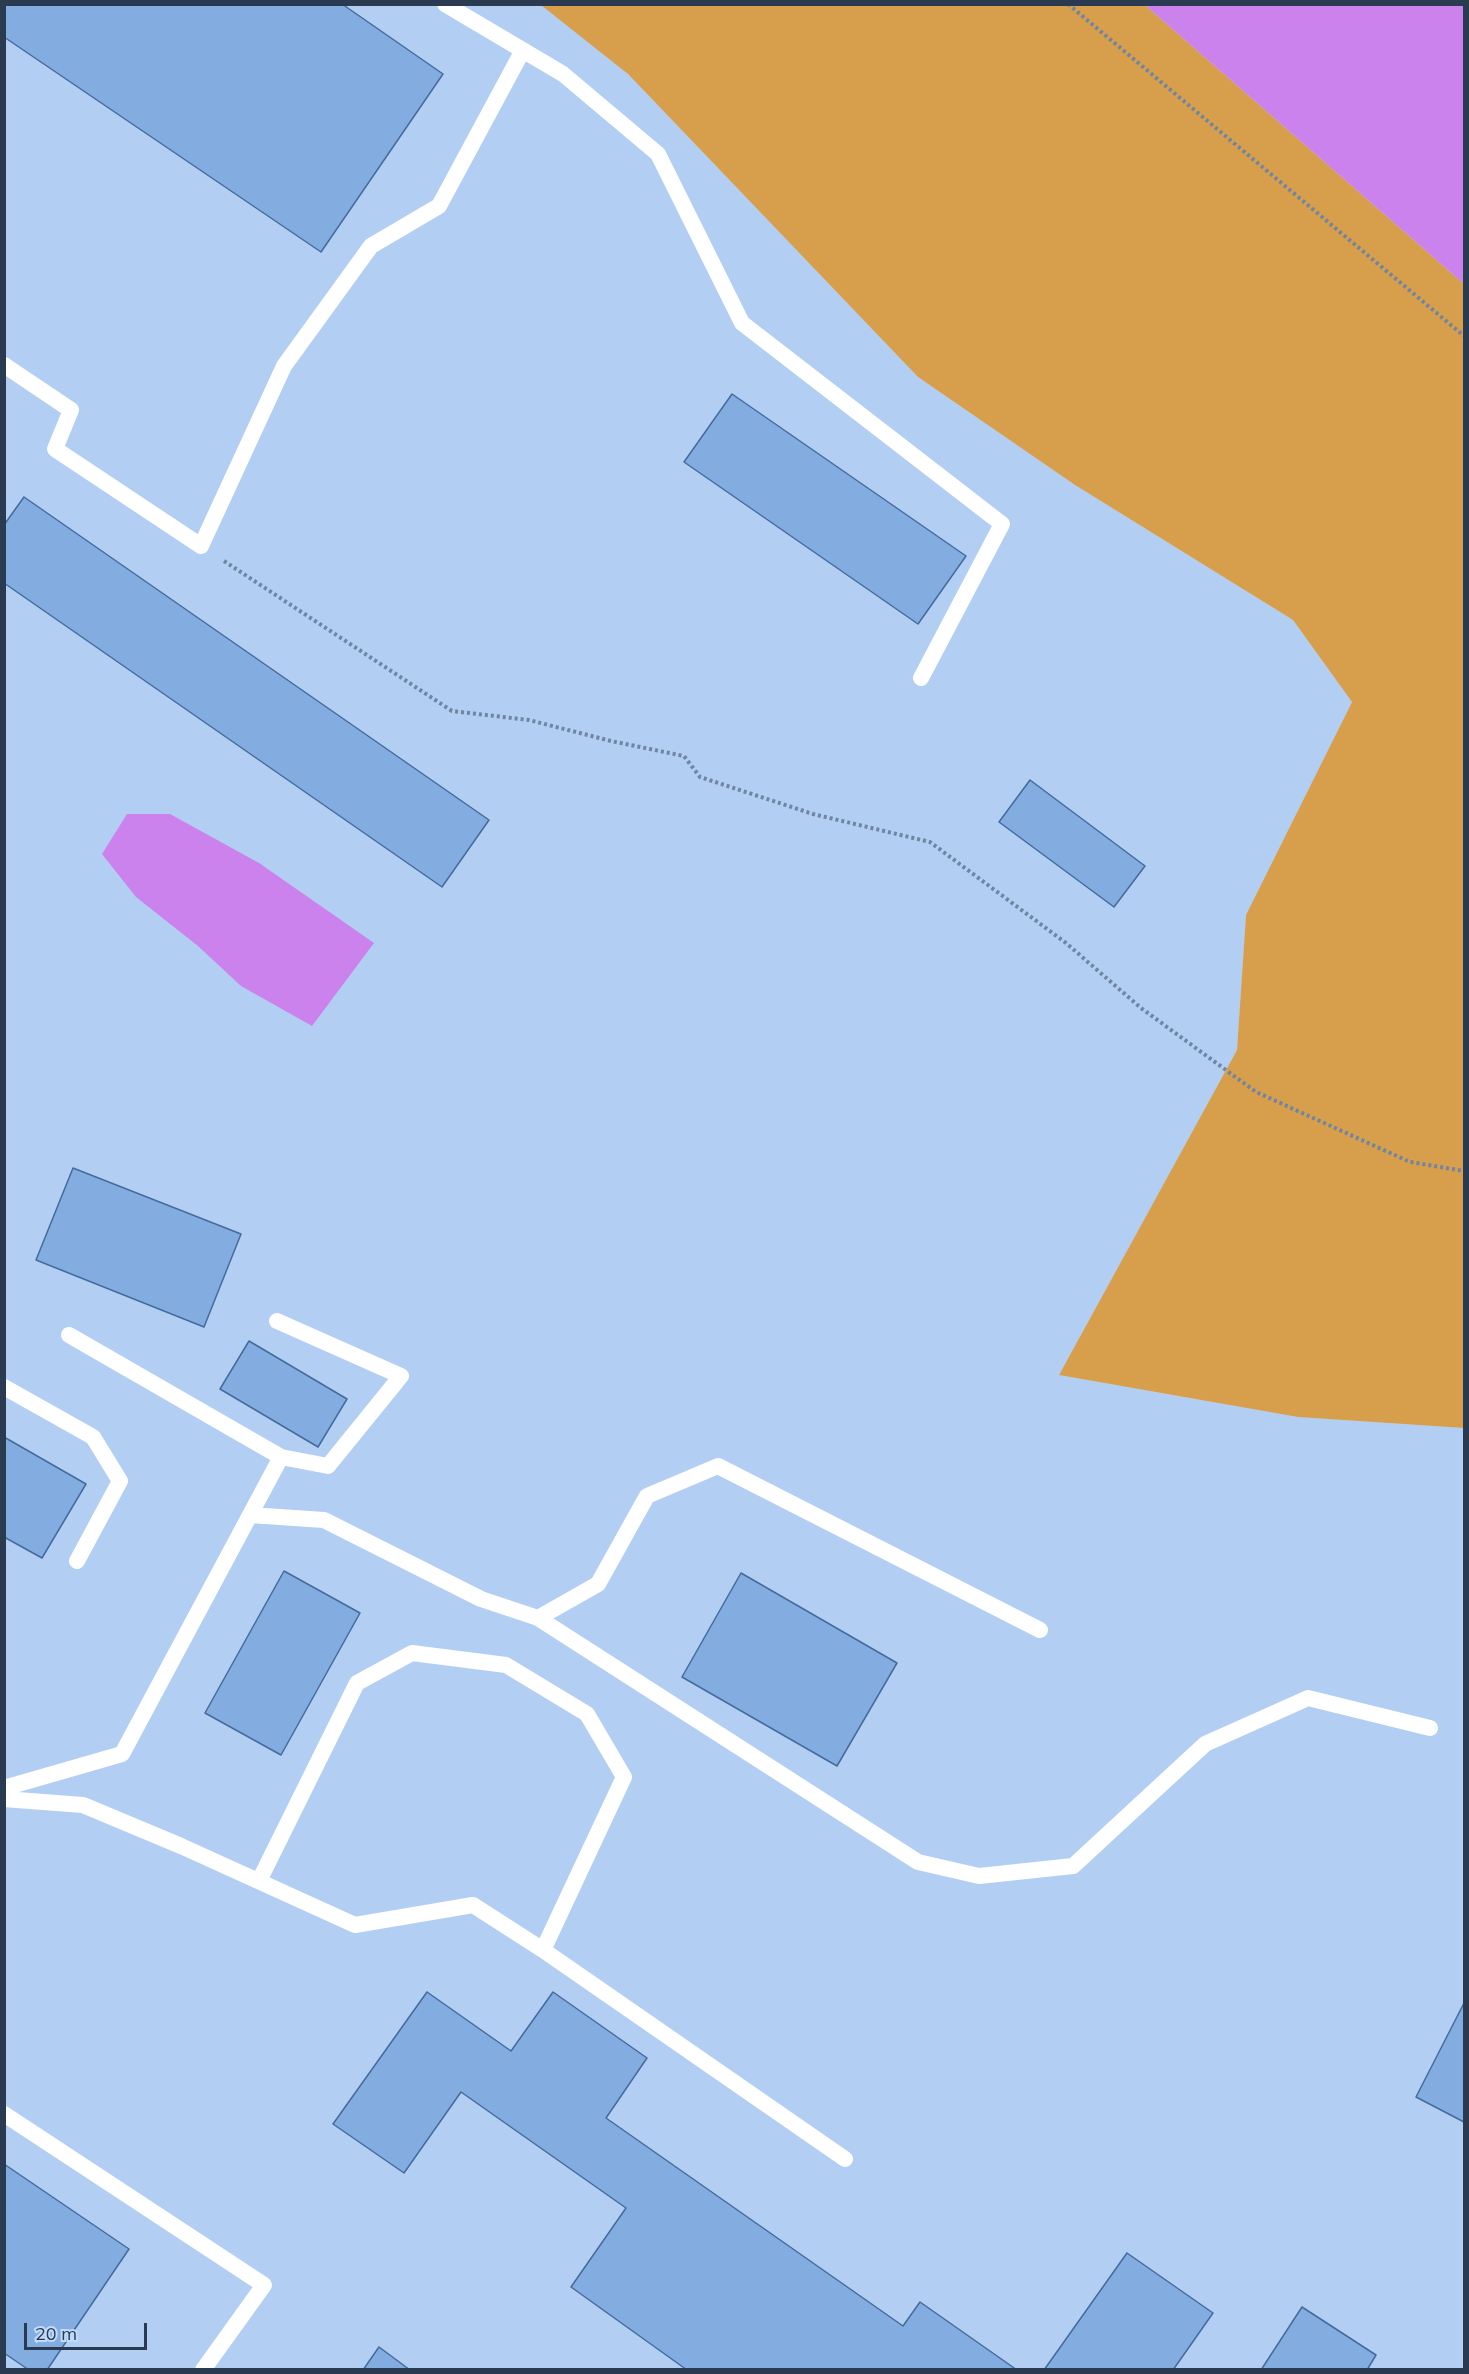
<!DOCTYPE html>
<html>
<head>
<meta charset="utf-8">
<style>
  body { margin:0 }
  #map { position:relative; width:1469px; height:2374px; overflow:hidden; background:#c1dbfc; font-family:Mulish,sans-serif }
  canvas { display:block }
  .frame { position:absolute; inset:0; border:6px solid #2a3b51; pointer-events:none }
  .scale { position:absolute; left:24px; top:2323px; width:123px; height:27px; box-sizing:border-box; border:3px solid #2a3b51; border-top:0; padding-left:8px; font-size:18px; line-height:21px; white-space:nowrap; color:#2a3b51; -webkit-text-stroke:4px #c1dbfc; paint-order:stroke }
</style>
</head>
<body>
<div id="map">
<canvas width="1469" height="2374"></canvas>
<div class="frame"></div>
<div class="scale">20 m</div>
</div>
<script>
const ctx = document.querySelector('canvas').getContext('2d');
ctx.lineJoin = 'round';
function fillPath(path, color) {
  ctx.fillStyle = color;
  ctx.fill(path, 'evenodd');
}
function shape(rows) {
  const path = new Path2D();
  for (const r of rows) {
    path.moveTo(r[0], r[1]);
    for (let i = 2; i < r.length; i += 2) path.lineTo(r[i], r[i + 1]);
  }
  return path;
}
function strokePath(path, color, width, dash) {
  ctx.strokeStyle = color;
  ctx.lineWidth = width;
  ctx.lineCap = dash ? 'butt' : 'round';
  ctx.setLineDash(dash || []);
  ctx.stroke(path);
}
fillPath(shape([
  [5,5,551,5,628,74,918,377,1075,485,1293,620,1352,702,1246,915,1237,1050,1059,1375,1298,1417,1464,1428,1464,2369,5,2370]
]), '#b2cef3');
fillPath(shape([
  [541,5,1145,5,1464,284,1464,1428,1298,1417,1059,1375,1237,1050,1246,915,1352,702,1293,620,1075,485,918,377,628,74]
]), '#d79f4b');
fillPath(shape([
  [1145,5,1464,5,1464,284],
  [127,814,170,814,259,863,374,943,312,1026,241,986,198,946,136,897,102,854]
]), '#cc82ed');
const building = shape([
  [4,4,342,4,443,74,321,252,4,37,4,4],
  [732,394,966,556,918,624,684,462,732,394],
  [24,497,489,820,442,887,4,583,4,525,24,497],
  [1030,780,1145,866,1114,907,999,822,1030,780],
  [73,1168,241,1234,204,1327,36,1260,73,1168],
  [249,1341,347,1399,318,1447,220,1389,249,1341],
  [4,1437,86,1484,42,1558,4,1537,4,1437],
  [284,1571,360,1613,281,1755,205,1713,284,1571],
  [741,1573,897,1663,837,1766,682,1677,741,1573],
  [427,1992,511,2051,553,1992,647,2058,606,2118,903,2326,920,2302,1017,2370,687,2370,571,2287,626,2208,461,2092,404,2173,333,2124,427,1992],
  [1464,2003,1464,2122,1416,2097,1464,2003],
  [4,2164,129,2249,47,2370,29,2370,4,2353,4,2164],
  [1127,2253,1213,2313,1173,2370,1044,2370,1127,2253],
  [1302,2307,1376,2355,1367,2370,1261,2370,1302,2307],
  [379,2347,410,2370,363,2370,379,2347]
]);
fillPath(building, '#83ace1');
strokePath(building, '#446b9c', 1.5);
strokePath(shape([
  [1068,4,1464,336],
  [224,561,452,711,529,720,611,741,684,756,700,777,813,814,930,842,1066,943,1141,1008,1256,1092,1410,1162,1464,1171]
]), '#7085a1', 4, [3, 3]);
strokePath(shape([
  [445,4,563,74,658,154,742,323,1002,524,921,678],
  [4,365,71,410,55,449,201,546,284,366,371,246,439,206,523,50],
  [277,1321,401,1376,328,1466,281,1457],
  [4,1387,93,1437,120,1481,77,1561],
  [250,1515,324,1520,481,1599,538,1618,598,1584,647,1496,718,1466,1040,1630],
  [538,1618,918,1862,979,1876,1073,1866,1205,1744,1308,1698,1430,1728],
  [4,1788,122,1754,281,1457,69,1335],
  [4,1799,83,1805,181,1846,355,1925,473,1905,543,1950,845,2159],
  [259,1881,357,1683,412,1653,506,1665,587,1714,624,1777,543,1950],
  [4,2114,264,2285,203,2370]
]), '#fff', 16);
</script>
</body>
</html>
